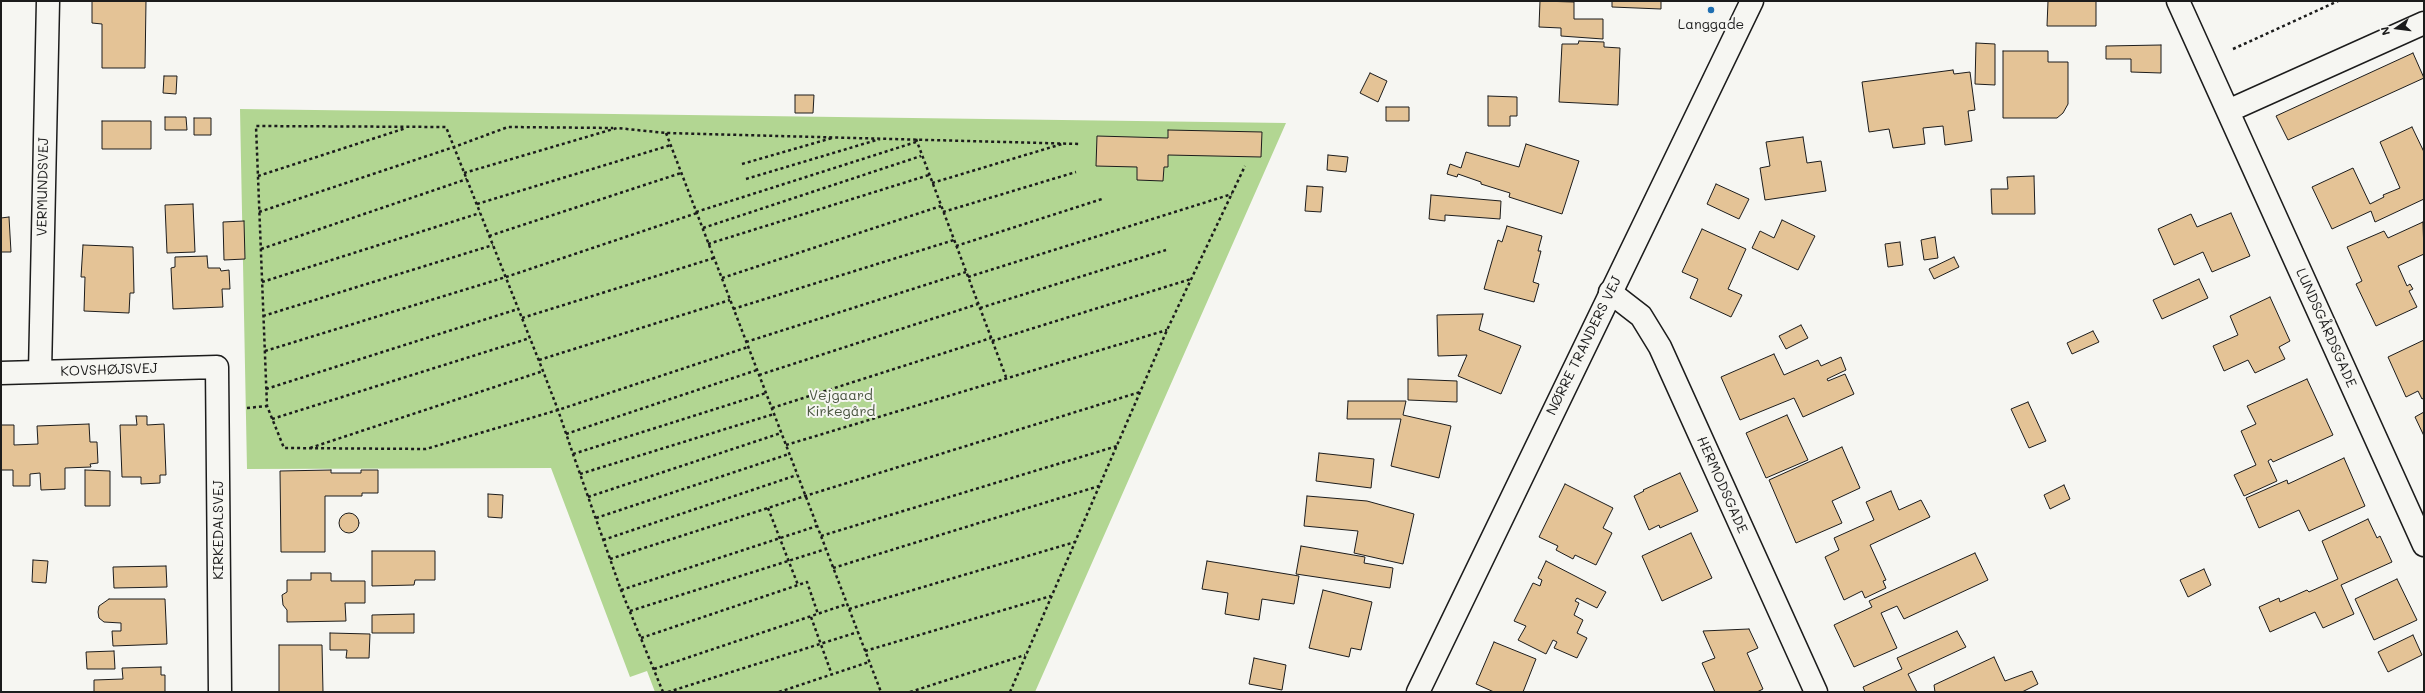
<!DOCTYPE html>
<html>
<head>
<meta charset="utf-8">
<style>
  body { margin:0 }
  #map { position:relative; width:2425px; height:693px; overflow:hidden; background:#f6f6f2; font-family:Mali,sans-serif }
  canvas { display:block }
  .frame { position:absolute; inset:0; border:2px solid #1c1c1c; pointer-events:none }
  .north { position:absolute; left:2377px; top:8px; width:40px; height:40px; -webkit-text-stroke:3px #f6f6f2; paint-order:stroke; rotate:256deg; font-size:11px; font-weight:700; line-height:16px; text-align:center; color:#1c1c1c }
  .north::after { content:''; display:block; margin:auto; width:14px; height:18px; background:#1c1c1c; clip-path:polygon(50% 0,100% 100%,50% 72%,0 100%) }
</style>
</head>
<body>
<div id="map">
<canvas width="2425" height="693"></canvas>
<div class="frame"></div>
<div class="north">N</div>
</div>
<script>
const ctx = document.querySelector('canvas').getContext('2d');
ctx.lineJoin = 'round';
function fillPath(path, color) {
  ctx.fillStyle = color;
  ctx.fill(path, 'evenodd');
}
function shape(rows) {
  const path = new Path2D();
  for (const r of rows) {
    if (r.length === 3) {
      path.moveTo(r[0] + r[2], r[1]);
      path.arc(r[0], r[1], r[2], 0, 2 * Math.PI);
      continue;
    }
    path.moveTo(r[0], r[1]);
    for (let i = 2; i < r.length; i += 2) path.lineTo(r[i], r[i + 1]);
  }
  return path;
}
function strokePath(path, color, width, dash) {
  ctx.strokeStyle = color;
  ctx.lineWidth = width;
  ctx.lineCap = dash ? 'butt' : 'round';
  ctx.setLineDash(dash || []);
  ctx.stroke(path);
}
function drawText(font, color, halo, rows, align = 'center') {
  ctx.font = font + ' Mali,sans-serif';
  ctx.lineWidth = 4;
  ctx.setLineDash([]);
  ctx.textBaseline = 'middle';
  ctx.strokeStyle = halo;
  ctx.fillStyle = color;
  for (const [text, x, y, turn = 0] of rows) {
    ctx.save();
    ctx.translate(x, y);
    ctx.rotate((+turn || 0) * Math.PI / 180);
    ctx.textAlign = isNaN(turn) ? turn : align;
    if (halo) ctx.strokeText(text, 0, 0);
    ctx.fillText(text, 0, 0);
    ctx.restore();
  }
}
fillPath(shape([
  [240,109,1286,123,1035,692,655,692,647,671,630,677,551,468,247,469]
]), '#b2d692');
const building = shape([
  [92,1,146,1,145,68,102,68,102,24,92,23,92,1],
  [1540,1,1574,2,1574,19,1603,19,1603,39,1561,36,1561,28,1539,27,1540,1],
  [1612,1,1661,1,1661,9,1612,7,1612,1],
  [2048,1,2096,1,2096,26,2047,26,2048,1],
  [1579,41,1604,42,1604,47,1620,48,1618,105,1559,102,1562,44,1578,44,1579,41],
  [1976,43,1995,44,1995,85,1975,84,1976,43],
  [2161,45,2161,73,2131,72,2131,59,2106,59,2106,46,2161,45],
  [2003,51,2048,51,2048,62,2068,62,2068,104,2063,113,2057,118,2003,118,2003,51],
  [2413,53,2424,78,2288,140,2276,116,2413,53],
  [1953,70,1954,74,1970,72,1975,110,1968,111,1972,141,1945,145,1943,126,1923,128,1925,144,1893,148,1889,129,1869,132,1862,82,1953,70],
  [1370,73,1387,81,1378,102,1360,93,1370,73],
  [164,76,177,76,176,94,163,93,164,76],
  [795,95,814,95,813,113,795,113,795,95],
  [1488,96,1517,97,1517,116,1510,116,1510,126,1488,126,1488,96],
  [1386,107,1409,107,1409,121,1386,121,1386,107],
  [165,117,186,117,187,130,165,130,165,117],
  [194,118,211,118,211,135,194,135,194,118],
  [102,121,151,121,151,149,102,149,102,121],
  [2412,127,2424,152,2424,199,2375,222,2371,211,2332,229,2312,187,2353,168,2370,204,2384,197,2383,195,2400,188,2380,142,2412,127],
  [1168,130,1262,132,1261,157,1168,155,1168,167,1164,167,1163,181,1137,180,1137,167,1096,166,1097,136,1168,138,1168,130],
  [1803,137,1807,163,1821,161,1826,191,1765,200,1760,168,1770,166,1766,142,1803,137],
  [1526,144,1579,161,1562,214,1509,197,1510,193,1481,184,1481,182,1458,174,1457,177,1447,174,1450,164,1461,168,1466,152,1519,167,1526,144],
  [1328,155,1348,157,1346,172,1327,170,1328,155],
  [2034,176,2035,214,1992,214,1991,189,2008,189,2007,177,2034,176],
  [1716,184,1749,199,1739,219,1707,204,1716,184],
  [1307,186,1323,187,1321,212,1305,211,1307,186],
  [1431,195,1501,201,1500,219,1445,215,1445,221,1429,219,1431,195],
  [193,204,195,252,167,253,165,205,193,204],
  [2231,213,2250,256,2212,272,2203,252,2174,265,2158,229,2191,214,2197,227,2231,213],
  [9,217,11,252,1,252,1,218,9,217],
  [1782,220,1815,236,1798,270,1752,248,1760,231,1774,238,1782,220],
  [244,221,245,259,224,260,223,222,244,221],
  [2423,222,2424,254,2398,266,2407,286,2410,284,2413,289,2409,291,2417,307,2376,326,2356,284,2362,281,2347,247,2384,231,2388,238,2423,222],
  [1507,226,1542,236,1538,251,1541,251,1533,282,1539,284,1534,302,1484,289,1498,240,1502,242,1507,226],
  [1702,229,1746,249,1728,289,1742,295,1731,317,1690,298,1698,279,1682,272,1702,229],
  [1935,237,1938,258,1924,260,1921,240,1935,237],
  [1900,242,1903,265,1888,267,1885,244,1900,242],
  [83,245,133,247,134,293,130,293,129,313,84,311,85,277,81,277,83,245],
  [207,256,208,268,220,268,221,271,229,270,230,289,222,289,223,307,173,309,171,268,175,267,175,257,207,256],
  [1954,257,1959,267,1934,279,1929,269,1954,257],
  [2199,279,2208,298,2162,319,2153,300,2199,279],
  [2270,297,2290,341,2279,347,2285,359,2255,373,2248,360,2224,371,2213,346,2238,335,2230,316,2270,297],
  [1483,314,1479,330,1521,346,1501,394,1458,376,1467,355,1438,356,1437,315,1483,314],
  [1801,325,1808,338,1786,349,1779,336,1801,325],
  [2093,331,2099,342,2072,354,2067,343,2093,331],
  [2424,340,2424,398,2422,399,2418,391,2406,397,2388,357,2424,340],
  [1774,354,1784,375,1818,360,1821,366,1841,357,1846,370,1827,379,1828,381,1845,374,1854,394,1803,417,1794,398,1740,420,1721,377,1774,354],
  [1408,379,1457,381,1457,402,1408,400,1408,379],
  [2307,379,2333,435,2273,462,2271,459,2268,461,2277,481,2244,496,2234,475,2256,465,2241,431,2256,424,2247,406,2307,379],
  [1348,401,1406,401,1403,415,1451,426,1439,478,1391,466,1401,419,1347,419,1348,401],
  [2028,402,2046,441,2029,448,2011,409,2028,402],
  [2424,412,2424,436,2415,417,2424,412],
  [1787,415,1808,460,1766,478,1746,433,1787,415],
  [136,416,147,416,147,425,164,424,166,475,160,475,160,483,141,484,141,477,122,477,120,425,137,425,136,416],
  [89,424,90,442,97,442,98,463,90,464,91,467,65,468,65,489,41,490,40,473,30,474,30,486,13,486,13,470,1,470,1,425,14,425,14,445,38,444,37,426,89,424],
  [1842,447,1860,488,1832,501,1842,523,1796,543,1769,480,1842,447],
  [1319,453,1374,459,1371,488,1316,481,1319,453],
  [2344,458,2365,506,2309,531,2299,510,2259,528,2246,498,2287,480,2288,484,2344,458],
  [85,470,110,471,110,506,85,506,85,470],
  [331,470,331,473,361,473,361,470,378,470,378,493,362,493,362,496,325,496,325,552,281,552,280,471,331,470],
  [1680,473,1698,511,1660,528,1659,525,1649,530,1634,496,1644,491,1643,490,1680,473],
  [1565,484,1613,508,1603,528,1612,533,1596,565,1575,555,1573,559,1556,550,1558,546,1539,537,1565,484],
  [2064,485,2070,499,2050,509,2044,495,2064,485],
  [1891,491,1899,510,1921,500,1930,517,1870,545,1886,580,1883,581,1886,588,1865,598,1862,591,1844,600,1825,557,1839,550,1834,538,1874,520,1866,502,1891,491],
  [488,494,503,495,502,518,488,517,488,494],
  [1307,496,1367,501,1414,514,1403,564,1354,553,1358,531,1304,526,1307,496],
  [349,523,10],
  [2368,519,2377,538,2380,536,2392,562,2341,585,2354,614,2323,628,2315,612,2270,632,2259,607,2279,598,2280,602,2307,590,2309,592,2338,579,2322,541,2368,519],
  [1691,533,1712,578,1662,601,1642,556,1691,533],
  [1301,546,1365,557,1364,563,1393,568,1390,588,1296,574,1301,546],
  [372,551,435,551,435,580,415,580,414,585,372,586,372,551],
  [1975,553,1988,580,1904,619,1897,606,1881,613,1897,648,1854,667,1834,625,1872,607,1869,601,1975,553],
  [33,560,48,561,46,583,32,582,33,560],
  [1207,561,1299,576,1294,604,1262,599,1259,620,1225,614,1228,593,1202,589,1207,561],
  [1546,561,1606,592,1597,608,1577,598,1575,601,1579,603,1574,615,1583,620,1577,633,1587,638,1577,658,1554,648,1557,642,1553,640,1546,654,1518,640,1526,626,1514,621,1533,583,1540,586,1542,580,1538,578,1546,561],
  [166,566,167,587,114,588,113,567,166,566],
  [2204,569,2211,585,2188,597,2180,580,2204,569],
  [311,573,331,573,331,581,365,581,365,603,345,603,346,621,287,622,287,610,283,605,282,595,287,592,287,580,311,580,311,573],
  [2397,579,2417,620,2374,640,2355,599,2397,579],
  [1323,590,1372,602,1361,650,1351,648,1349,657,1309,648,1323,590],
  [109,599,165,599,167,644,113,646,112,631,121,631,121,623,104,622,99,618,98,612,99,606,109,599],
  [414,614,414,633,372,633,372,615,414,614],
  [1749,629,1758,648,1747,653,1763,689,1757,692,1715,692,1702,663,1715,658,1703,631,1749,629],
  [1957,631,1966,647,1908,674,1917,692,1865,692,1863,687,1902,669,1897,658,1957,631],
  [330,633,370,634,369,658,346,658,347,650,330,650,330,633],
  [2413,635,2422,655,2388,672,2378,652,2413,635],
  [1494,642,1536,659,1523,692,1494,692,1476,684,1494,642],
  [279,645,322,645,323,692,279,692,279,645],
  [114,651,115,669,87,669,86,652,114,651],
  [1994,657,2005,681,2032,671,2038,684,2022,692,1935,692,1934,685,1994,657],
  [1254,658,1286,665,1282,690,1249,684,1254,658],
  [161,667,161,675,165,675,165,692,94,692,94,680,123,679,122,668,161,667]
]);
fillPath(building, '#e4c396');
strokePath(building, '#1c1c1c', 1);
const minor = shape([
  [2178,1,2424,545],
  [2228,111,2424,23],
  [1610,292,1641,316,1660,347,1816,692],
  [40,372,48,1],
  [1,373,217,367,220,692]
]);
const tertiary = shape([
  [1418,692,1752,1]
]);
strokePath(minor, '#1c1c1c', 25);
strokePath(tertiary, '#1c1c1c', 25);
strokePath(shape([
  [2233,49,2338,1],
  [666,133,881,692],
  [916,139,1006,377],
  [742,164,832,138],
  [464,173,617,128,666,133,1080,144],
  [258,176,406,128],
  [746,179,880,139],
  [932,183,1062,144],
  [477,204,671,145],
  [259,212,454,147,508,127,613,128],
  [696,212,916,142],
  [943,212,1076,172],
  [703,228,921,156],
  [489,236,681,173],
  [708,244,929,175],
  [956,246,1102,199],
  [261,249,467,179],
  [968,277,1232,194],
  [722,278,941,206],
  [262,282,480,213],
  [980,308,1166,250],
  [733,309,954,240],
  [263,316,493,245],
  [522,318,714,258],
  [992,341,1191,279],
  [746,342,966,272],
  [265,351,506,277,697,213],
  [539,360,730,300],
  [759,375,978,304],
  [266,389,518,309],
  [247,408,267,406],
  [772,408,991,338],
  [272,419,530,338],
  [566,434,757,370],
  [786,445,1167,330],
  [310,448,543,371],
  [573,454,766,393],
  [580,474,774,414],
  [588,497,781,433],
  [768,508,798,585],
  [596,518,789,454],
  [821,536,1117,446],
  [603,540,797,475],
  [610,559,805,496,1140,392],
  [833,568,1099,486],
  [621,590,817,526],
  [849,609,1075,542],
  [630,611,826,549],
  [811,617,832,675],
  [641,638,807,582,818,614],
  [865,651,1051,596],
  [654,669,847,604],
  [663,692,621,590,573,454,558,410,543,371,446,127,256,126,267,406,284,448,426,449,558,410,748,347],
  [668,692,858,632],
  [779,692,869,662],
  [910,692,1025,655],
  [1010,692,1167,330,1245,166]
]), '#1c1c1c', 2.5, [3, 3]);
strokePath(minor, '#f6f6f2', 22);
strokePath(tertiary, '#f6f6f2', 22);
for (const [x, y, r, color] of [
  [1711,10,4,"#1f6fb2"]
]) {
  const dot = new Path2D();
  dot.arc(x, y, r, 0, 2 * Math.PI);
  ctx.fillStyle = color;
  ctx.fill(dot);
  strokePath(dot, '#f6f6f2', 1.5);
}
drawText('14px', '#1c1c1c', '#f6f6f2', [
  ["Langgade",1711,25]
]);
drawText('14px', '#1c1c1c', '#f6f6f2', [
  ["VERMUNDSVEJ",43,187,-89],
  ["LUNDSGÅRDSGADE",2326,328,66],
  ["NØRRE TRANDERS VEJ",1584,346,-64],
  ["KOVSHØJSVEJ",109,370,-2],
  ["HERMODSGADE",1722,485,66],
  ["KIRKEDALSVEJ",219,530,-90]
]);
drawText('14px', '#49543f', '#f6f6f2', [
  ["Vejgaard",841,396],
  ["Kirkegård",841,412]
]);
</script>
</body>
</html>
